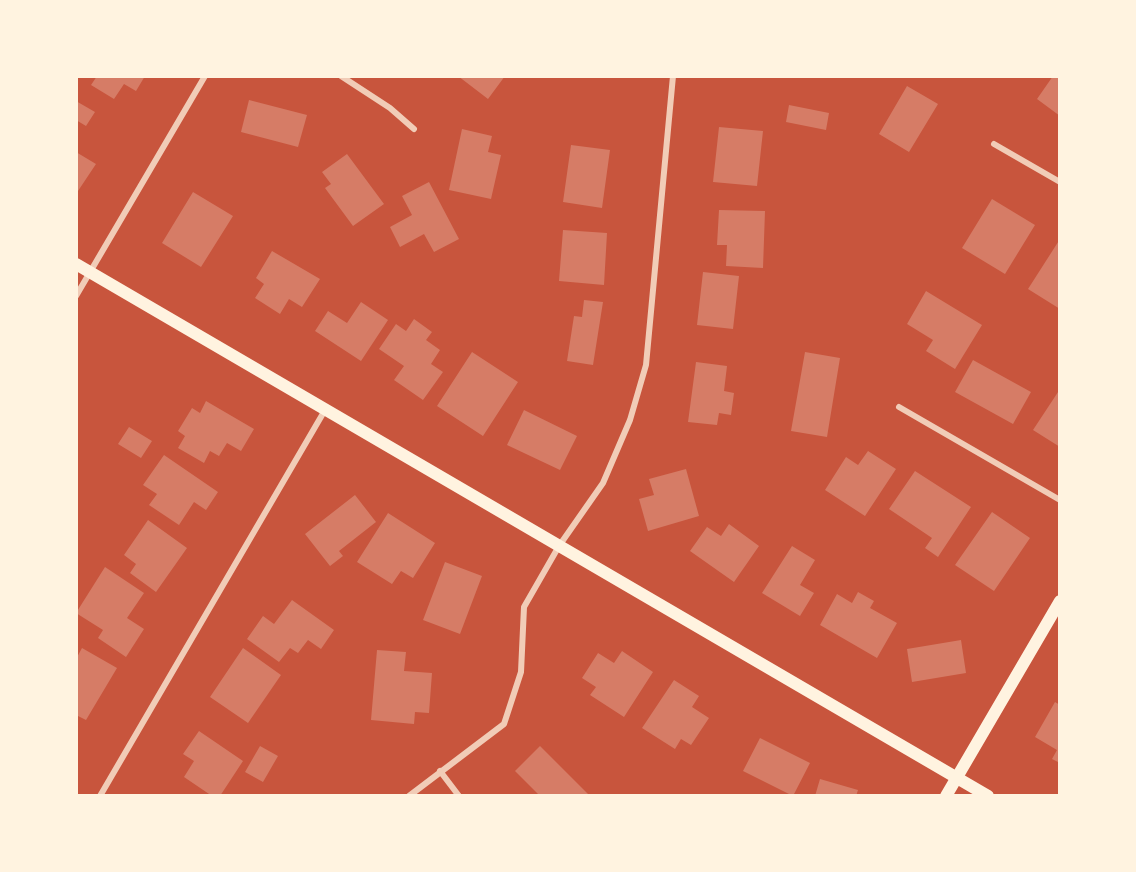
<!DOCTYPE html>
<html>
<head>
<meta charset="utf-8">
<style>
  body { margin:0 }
  #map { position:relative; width:1136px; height:872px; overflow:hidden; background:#c8553d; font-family:Barlow,sans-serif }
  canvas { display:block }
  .frame { position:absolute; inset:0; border:78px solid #fff3e0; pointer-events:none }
</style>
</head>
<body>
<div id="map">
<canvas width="1136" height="872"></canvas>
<div class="frame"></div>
</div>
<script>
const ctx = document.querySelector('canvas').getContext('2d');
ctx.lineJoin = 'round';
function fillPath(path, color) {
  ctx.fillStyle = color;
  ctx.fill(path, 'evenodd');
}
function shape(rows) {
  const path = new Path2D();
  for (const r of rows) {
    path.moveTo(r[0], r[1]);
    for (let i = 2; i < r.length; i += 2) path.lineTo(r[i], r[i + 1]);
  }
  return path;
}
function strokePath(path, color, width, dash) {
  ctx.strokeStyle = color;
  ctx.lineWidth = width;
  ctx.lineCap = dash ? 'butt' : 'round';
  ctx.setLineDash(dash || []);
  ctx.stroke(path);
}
fillPath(shape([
  [97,76,145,76,136,91,124,84,114,99,91,85],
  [458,76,505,76,488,99],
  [1053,76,1060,76,1060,116,1037,99],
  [907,86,938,104,909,152,879,134],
  [249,100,307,115,298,147,241,132],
  [76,101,95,112,86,126,76,120],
  [789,105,829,113,826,130,786,122],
  [719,127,763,131,757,186,713,182],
  [462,129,492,136,488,152,501,155,491,199,449,190],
  [571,145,610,150,602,208,563,202],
  [76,152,96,164,76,194],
  [347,154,384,204,353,226,325,188,331,184,322,172],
  [429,182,459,239,434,252,424,234,400,247,390,227,412,215,402,196],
  [193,192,233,216,201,267,162,243],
  [992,199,1035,225,1005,274,962,248],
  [719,210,765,211,763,268,726,266,727,245,717,245],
  [563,230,607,233,604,285,559,281],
  [1060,239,1060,309,1028,289],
  [272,251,320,279,302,307,289,299,280,314,255,298,264,284,256,278],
  [703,272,739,276,733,329,697,325],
  [926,291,982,325,955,369,926,351,933,340,907,324],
  [584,300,603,302,593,365,567,361,574,316,582,317],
  [361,302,388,320,361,361,315,331,328,311,347,323],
  [414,319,432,332,426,340,440,350,431,364,443,372,423,400,394,380,404,366,379,349,396,324,406,331],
  [472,352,518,382,483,436,437,406],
  [805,352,840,358,827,437,791,431],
  [973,360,1031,392,1013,424,955,392],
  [696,362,727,366,724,391,734,393,731,415,719,413,717,425,688,422],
  [1060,389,1060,447,1033,430],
  [206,401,254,429,241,451,227,443,219,456,210,451,204,463,178,448,185,436,178,431,192,408,200,413],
  [524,410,577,436,560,470,507,445],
  [129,427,152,441,141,458,118,444],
  [868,451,896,469,865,516,825,490,846,457,858,465],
  [164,455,218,492,206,510,194,502,179,525,149,505,157,494,143,485],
  [686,469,699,516,648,531,639,499,654,495,649,479],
  [915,471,971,507,938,557,925,548,932,538,889,509],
  [355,495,376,522,339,551,343,556,330,566,305,534],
  [992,512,1030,538,994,591,955,565],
  [388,513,435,543,413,578,401,571,392,584,357,562],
  [148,520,187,548,156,592,130,573,136,564,124,555],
  [729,524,759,546,734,582,690,551,707,527,721,536],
  [792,546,815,560,800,585,814,593,800,616,762,593],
  [445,562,482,576,460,634,423,620],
  [105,567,144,593,127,618,144,629,126,657,98,638,103,630,76,613],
  [858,592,874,601,870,608,897,623,877,658,820,625,837,594,852,603],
  [292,600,334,630,321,649,308,640,298,653,290,648,279,662,247,639,263,616,274,624],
  [961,640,966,673,912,682,907,649],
  [82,648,117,668,86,720,76,715,76,659],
  [243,648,281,675,248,723,210,697],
  [377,650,406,652,404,671,432,673,429,713,415,712,414,724,371,720],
  [622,651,653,672,624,717,590,695,596,687,582,678,598,653,614,663],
  [674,680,699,696,692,707,709,718,691,745,681,739,675,749,642,728],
  [1055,702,1060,705,1060,763,1052,759,1057,750,1035,737],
  [199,731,243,761,220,796,212,796,184,777,194,761,183,754],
  [760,738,810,763,793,796,743,771],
  [260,746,278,756,263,782,245,772],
  [540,746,590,796,540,796,515,771],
  [820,779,858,790,856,796,815,796]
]), '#d67c66');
strokePath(shape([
  [341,76,390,108,414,129],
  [994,144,1060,182],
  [76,296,205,76],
  [899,407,1060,500],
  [440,771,459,796],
  [100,796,325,410],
  [409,796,504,724,521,672,524,607,559,546,603,483,630,420,646,365,673,76]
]), '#f1ccb7', 6);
strokePath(shape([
  [76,264,988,796],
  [946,796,1060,601]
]), '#fff3e0', 12);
</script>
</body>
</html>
